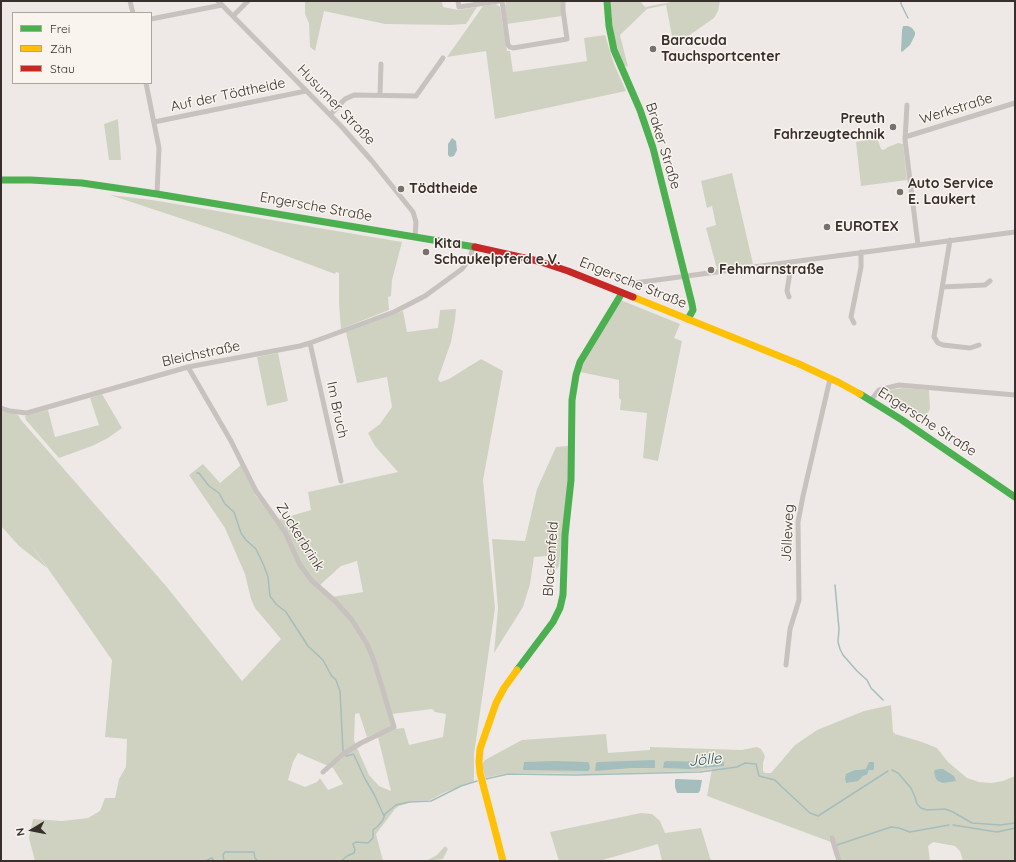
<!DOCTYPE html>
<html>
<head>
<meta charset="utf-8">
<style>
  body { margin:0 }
  #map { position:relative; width:1016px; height:862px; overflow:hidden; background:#eee9e6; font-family:Quicksand,sans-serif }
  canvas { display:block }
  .frame { position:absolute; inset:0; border:2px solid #382f2c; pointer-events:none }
  .legend { position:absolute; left:12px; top:12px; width:140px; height:72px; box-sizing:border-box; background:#f9f4ee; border:1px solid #aca5a0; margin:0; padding:5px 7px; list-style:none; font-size:12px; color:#382f2c }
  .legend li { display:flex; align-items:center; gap:8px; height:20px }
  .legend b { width:20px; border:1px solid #aca5a0 }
  .north { position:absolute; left:12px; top:810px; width:40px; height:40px; -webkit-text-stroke:3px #f9f4ee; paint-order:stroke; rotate:260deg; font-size:11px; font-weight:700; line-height:16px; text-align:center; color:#382f2c }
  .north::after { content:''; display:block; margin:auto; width:14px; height:18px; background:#382f2c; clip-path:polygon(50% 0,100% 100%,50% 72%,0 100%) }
</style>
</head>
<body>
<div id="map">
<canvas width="1016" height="862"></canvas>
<div class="frame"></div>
<ul class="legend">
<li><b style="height:5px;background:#4caf50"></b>Frei</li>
<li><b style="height:5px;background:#ffc107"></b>Zäh</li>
<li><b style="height:5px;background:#c62828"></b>Stau</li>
</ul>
<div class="north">N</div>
</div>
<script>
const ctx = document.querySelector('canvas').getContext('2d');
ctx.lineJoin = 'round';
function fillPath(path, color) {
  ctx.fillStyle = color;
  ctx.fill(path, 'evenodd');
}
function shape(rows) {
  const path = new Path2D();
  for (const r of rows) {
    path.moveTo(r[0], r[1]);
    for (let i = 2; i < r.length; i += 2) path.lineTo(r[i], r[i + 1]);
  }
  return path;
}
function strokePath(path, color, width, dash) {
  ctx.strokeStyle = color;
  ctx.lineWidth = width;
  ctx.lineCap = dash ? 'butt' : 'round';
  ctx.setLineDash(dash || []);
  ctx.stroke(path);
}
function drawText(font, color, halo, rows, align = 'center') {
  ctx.font = font + ' Quicksand,sans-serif';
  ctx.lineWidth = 3;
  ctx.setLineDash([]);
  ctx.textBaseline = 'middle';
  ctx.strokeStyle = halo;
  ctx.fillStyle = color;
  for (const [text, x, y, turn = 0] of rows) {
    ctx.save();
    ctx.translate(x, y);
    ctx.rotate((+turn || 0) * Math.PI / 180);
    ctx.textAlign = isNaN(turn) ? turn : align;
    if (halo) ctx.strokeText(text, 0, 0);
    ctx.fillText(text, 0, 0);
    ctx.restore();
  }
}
fillPath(shape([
  [305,1,442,1,443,7,459,10,477,7,466,24,450,25,385,24,324,11,315,51,310,47,309,23,305,14],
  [511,1,561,1,562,16,507,24,505,5,506,2],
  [610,1,640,1,645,7,676,1,720,1,718,11,714,18,674,46,666,5,647,9,620,35,628,67,623,65,614,38],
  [496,4,500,7,507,51,510,51,513,72,587,61,584,38,605,35,614,64,626,91,495,119,486,51,447,57,483,6],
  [118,119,121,160,109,160,104,124],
  [877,138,881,149,884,150,888,147,898,143,903,144,907,180,861,186,856,142],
  [732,173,753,264,717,269,706,228,716,225,712,206,707,208,701,181],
  [110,195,152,200,402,242,392,280,391,296,388,297,389,310,341,329,339,304,339,273,336,272,335,274,225,233],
  [621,301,623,301,680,324,674,338,682,341,658,461,643,458,647,413,620,410,621,400,619,398,619,380,580,372,582,363],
  [456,309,455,320,451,342,438,379,440,382,449,379,481,359,503,371,483,480,495,608,474,754,474,781,443,793,430,800,415,801,399,806,395,809,376,834,383,861,35,861,29,838,33,819,62,821,88,818,100,811,105,798,115,798,119,779,126,767,127,739,105,737,112,660,28,540,47,568,19,546,1,526,1,410,18,415,21,420,166,586,242,681,281,639,255,608,251,599,245,574,225,528,189,475,203,464,220,483,241,465,256,496,273,518,280,519,311,510,308,492,398,472,375,446,368,433,380,424,392,407,387,377,357,383,346,332,403,311,407,332,438,328,440,310],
  [357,561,363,592,332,597,320,585,341,566],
  [432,709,435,712,446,714,443,737,409,745,404,728,395,729,392,714],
  [359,713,367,737,376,733,378,737,391,791,379,786,369,775,357,748,354,740,355,714],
  [298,753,333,768,343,784,328,790,320,778,317,782,305,787,288,780,293,762],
  [278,353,288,401,267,406,257,357],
  [903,388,929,390,930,409,924,419,883,392,895,389],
  [102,394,122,428,108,438,92,446,59,458,26,420,25,416,48,410,55,437,99,425,90,398],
  [568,446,568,479,559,566,554,572,549,574,549,558,547,556,534,557,530,584,523,607,494,653,498,608,492,539,525,541,537,489,556,447],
  [891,705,893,732,895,734,922,742,937,748,948,762,967,778,979,782,991,783,1003,781,1015,776,1015,861,963,861,960,851,955,846,933,842,928,846,930,861,841,861,833,837,829,838,831,842,707,796,712,769,700,771,592,774,508,773,485,778,482,764,485,760,522,740,606,734,608,753,650,750,650,747,742,750,757,747,761,749,765,756,763,763,763,771,765,773,771,773,795,745,817,730,864,711],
  [874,764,874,769,869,770,867,775,863,776,855,781,852,781,849,783,855,770,866,769],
  [641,813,652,814,660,821,665,833,701,828,711,861,662,861,658,844,599,861,559,861,550,832],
  [445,846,448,849,443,859,426,861,437,855]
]), '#d0d2c1');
fillPath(shape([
  [903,26,908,26,912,28,915,32,915,35,910,45,902,52,901,51,902,31],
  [452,138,456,141,457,150,454,156,450,157,448,155,448,144],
  [654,760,655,761,655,768,631,768,595,771,596,763,598,762],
  [707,760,715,760,724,762,724,766,689,769,663,768,664,762,667,761,704,762],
  [554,761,588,762,589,763,590,769,588,771,523,770,524,762],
  [869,762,874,762,874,769,873,770,869,770,867,775,863,776,858,781,846,783,845,778,846,774,855,770,866,769],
  [939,769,943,769,954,776,956,781,943,783,938,781,936,779,934,772,935,770],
  [676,779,702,780,700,791,698,793,677,793,675,787,675,780]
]), '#a4bebd');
strokePath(shape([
  [901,1,901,4,908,18],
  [197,473,199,473,209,486,219,493,225,504,234,512,241,533,246,540,256,549,264,566,268,577,270,596,276,604,286,612,308,646,323,660,331,675,336,680,340,691,343,751],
  [835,585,839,629,838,642,840,649,843,655,857,671,867,680,871,688,883,700],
  [344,755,347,756,353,754,354,755,365,779,374,794,384,816],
  [892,770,898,773,911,788,915,797,917,804,921,808,927,810,945,809,953,812,972,823,1000,825,1015,823],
  [486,779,508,774,576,775,700,772,737,767,745,763,756,764,759,776,775,780,782,787,810,813,818,816,888,771],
  [953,825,997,832,1015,828],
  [837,845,891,827,899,828,910,832,949,825],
  [205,861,212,858,214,861],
  [224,861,223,855,225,852,254,852,255,858,258,861],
  [341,861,347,856,354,853,355,850,353,844,356,842,368,843,373,838,373,830,378,826,383,820,385,814,396,805,409,802,431,801,461,786,477,781]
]), '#a4bebd', 1.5);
strokePath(shape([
  [130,1,133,13],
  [218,1,342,127,372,161,413,212,416,222,415,237],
  [458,1,459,7,499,1],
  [502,1,508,45,510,47,513,48,567,39,563,10,563,1],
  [233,16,248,1],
  [151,19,222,5],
  [146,83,159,148,157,194],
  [380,95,381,64],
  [907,105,905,140,918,245],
  [330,115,345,99,354,95,416,96,443,58],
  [154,122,306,91],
  [905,137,1015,103],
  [950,240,934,337,938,343,943,345,970,348,979,345],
  [789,262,790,272,787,291,789,297],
  [627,284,1015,232],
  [942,287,985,285,990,281],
  [854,323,851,317,861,267,861,252],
  [310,343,341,481],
  [188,367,231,441,256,491,285,532,300,565,312,581,335,601,352,620,367,644,374,661,394,727,361,743,343,754,323,772],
  [871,400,879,390,899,385,1015,395],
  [1,408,10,411,27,413,188,367,300,346,310,343,394,312,425,296,462,269,470,258,473,247],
  [786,665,790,629,799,600,798,522,803,496,830,379],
  [832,838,839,861]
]), '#c8c2be', 5);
strokePath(shape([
  [607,1,609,26,614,50,640,110,653,148,692,304,693,310,688,319],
  [1,180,31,180,82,183,157,194,475,247],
  [860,394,902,420,1015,497],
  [517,670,553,622,560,608,563,595,565,535,571,480,572,400,576,375,580,362,622,293]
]), '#4caf50', 7);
strokePath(shape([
  [633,297,799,364,838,382,860,394],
  [503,861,480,773,479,762,480,749,496,703,504,688,517,670]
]), '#ffc107', 7);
strokePath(shape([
  [475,247,538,261,568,271,633,297]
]), '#c62828', 7);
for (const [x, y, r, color] of [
  [653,49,4,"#78706d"],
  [893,127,4,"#78706d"],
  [401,189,4,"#78706d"],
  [900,192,4,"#78706d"],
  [827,227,4,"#78706d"],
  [426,252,4,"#78706d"],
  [711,270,4,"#78706d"]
]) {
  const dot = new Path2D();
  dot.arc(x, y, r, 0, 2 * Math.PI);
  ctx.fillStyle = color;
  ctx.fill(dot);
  strokePath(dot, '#f9f4ee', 1.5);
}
drawText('bold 14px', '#382f2c', '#f9f4ee', [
  ["Baracuda",661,41],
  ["Tauchsportcenter",661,57],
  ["Preuth",885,119,"right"],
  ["Fahrzeugtechnik",885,135,"right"],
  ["Auto Service",908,184],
  ["E. Laukert",908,200],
  ["Tödtheide",409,189],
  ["EUROTEX",835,227],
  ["Kita",434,244],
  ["Schaukelpferd e.V.",434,260],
  ["Fehmarnstraße",719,270]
], 'left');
drawText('14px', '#382f2c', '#f9f4ee', [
  ["Auf der Tödtheide",228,95,-12],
  ["Husumer Straße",336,105,46],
  ["Werkstraße",956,109,-17],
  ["Braker Straße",663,146,73],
  ["Engersche Straße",316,207,10],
  ["Engersche Straße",633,283,22],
  ["Bleichstraße",201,354,-12],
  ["Im Bruch",337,410,78],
  ["Engersche Straße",927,422,33],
  ["Jölleweg",788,533,-87],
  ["Zuckerbrink",300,537,58],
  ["Blackenfeld",551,559,-86]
]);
drawText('italic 15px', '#265556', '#f9f4ee', [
  ["Jölle",705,760,-5]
]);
</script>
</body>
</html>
